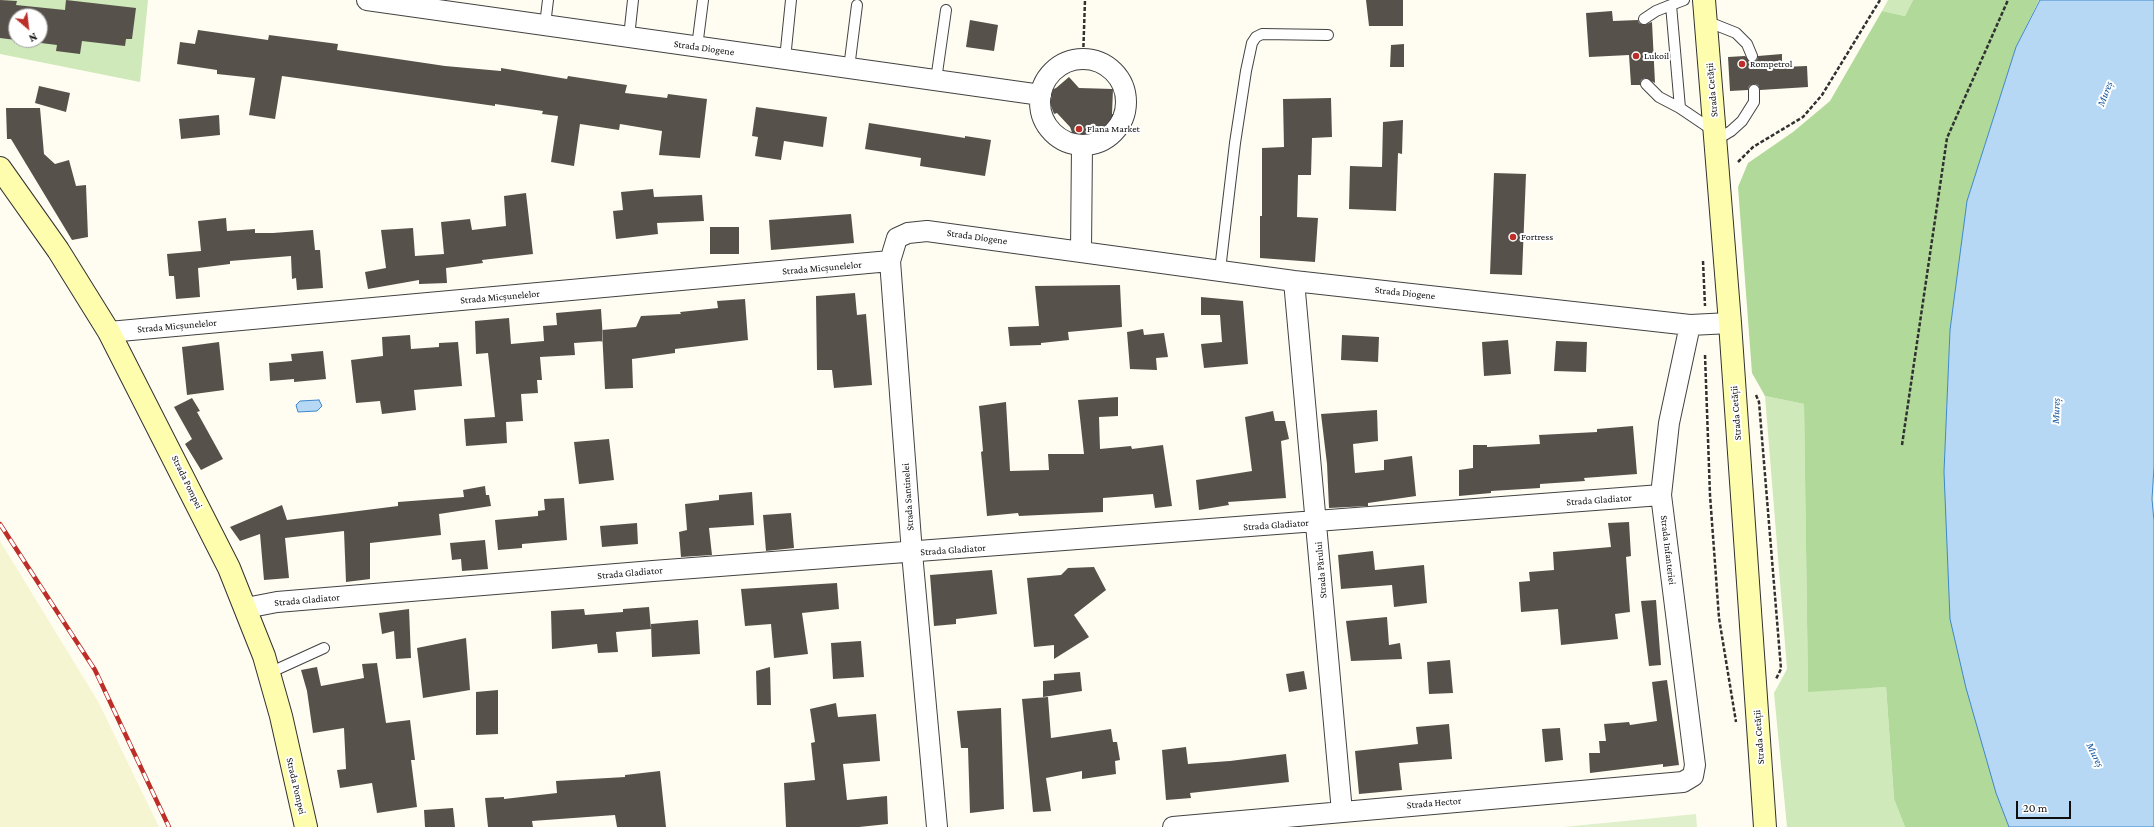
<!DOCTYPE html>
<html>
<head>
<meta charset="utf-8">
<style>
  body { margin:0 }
  #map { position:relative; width:2154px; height:827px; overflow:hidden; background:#fffdf1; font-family:"Crimson Pro",serif }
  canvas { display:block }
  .north { position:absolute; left:8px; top:8px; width:40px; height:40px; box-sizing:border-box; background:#fff; border:1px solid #9f9f9f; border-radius:50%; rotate:152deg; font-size:11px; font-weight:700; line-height:16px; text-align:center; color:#0f0f0f }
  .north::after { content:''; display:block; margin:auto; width:14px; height:18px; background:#be2e28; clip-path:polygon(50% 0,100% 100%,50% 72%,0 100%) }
  .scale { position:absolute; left:2016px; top:801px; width:55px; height:18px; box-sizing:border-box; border:2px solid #0f0f0f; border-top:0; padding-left:5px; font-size:12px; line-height:14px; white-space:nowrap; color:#0f0f0f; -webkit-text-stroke:3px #fff; paint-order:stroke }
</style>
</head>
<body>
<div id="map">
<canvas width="2154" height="827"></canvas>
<div class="north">N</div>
<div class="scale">20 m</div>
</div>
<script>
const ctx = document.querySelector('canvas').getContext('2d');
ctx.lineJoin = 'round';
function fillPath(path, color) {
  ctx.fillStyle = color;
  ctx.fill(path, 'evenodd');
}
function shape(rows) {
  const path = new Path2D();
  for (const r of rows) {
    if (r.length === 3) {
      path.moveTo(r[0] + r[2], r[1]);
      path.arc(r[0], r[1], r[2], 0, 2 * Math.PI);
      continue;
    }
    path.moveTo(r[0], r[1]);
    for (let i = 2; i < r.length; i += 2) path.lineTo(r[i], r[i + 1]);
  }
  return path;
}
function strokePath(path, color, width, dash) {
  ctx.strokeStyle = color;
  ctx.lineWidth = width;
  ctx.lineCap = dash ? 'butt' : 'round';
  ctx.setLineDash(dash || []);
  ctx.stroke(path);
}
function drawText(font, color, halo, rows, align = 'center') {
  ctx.font = font + ' "Crimson Pro",serif';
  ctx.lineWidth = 4;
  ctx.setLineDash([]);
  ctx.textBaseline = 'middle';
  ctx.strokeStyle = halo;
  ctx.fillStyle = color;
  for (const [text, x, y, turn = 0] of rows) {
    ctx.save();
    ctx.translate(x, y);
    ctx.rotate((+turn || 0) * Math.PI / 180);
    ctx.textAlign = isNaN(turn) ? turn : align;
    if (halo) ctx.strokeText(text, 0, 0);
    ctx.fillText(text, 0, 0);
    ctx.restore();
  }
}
fillPath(shape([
  [0,541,99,703,159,827,0,827]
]), '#f5f5d1');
fillPath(shape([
  [0,0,148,0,140,82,0,54],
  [16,16,40,16,40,40,16,40],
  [1888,0,1913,0,1905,16,1882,11],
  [1765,396,1804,404,1808,691,1886,687,1894,799,1905,827,1787,827,1774,693,1787,669]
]), '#cfe9ba');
fillPath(shape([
  [1913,0,2039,0,2016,47,1967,201,1950,330,1944,472,1996,793,2009,827,1905,827,1894,799,1886,687,1808,692,1804,404,1765,396,1752,373,1738,187,1748,163,1793,132,1830,101,1882,11,1905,16]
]), '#b1da9a');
fillPath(shape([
  [2154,467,2154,521,2152,499]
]), '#faf2be');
fillPath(shape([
  [1696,814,1697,827,1563,827]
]), '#e1f0cc');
const water = shape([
  [2040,0,2154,0,2154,467,2152,499,2154,521,2154,827,2009,827,1996,793,1966,688,1950,619,1944,472,1950,330,1967,201,2016,47,2040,0],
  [319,400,322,406,317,411,298,412,296,405,300,401,319,400]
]);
fillPath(water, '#b6d8f5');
strokePath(water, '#3e87cc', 1);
fillPath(shape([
  [0,0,17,1,16,5,65,10,66,0,136,8,132,39,126,39,125,46,82,41,80,54,56,51,57,45,17,40,40,40,40,16,16,16,16,40,0,38],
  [1366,0,1403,0,1403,26,1369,26],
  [1612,11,1613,21,1638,20,1639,23,1644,25,1652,22,1655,83,1645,78,1641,80,1640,85,1631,85,1629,55,1589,57,1586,13],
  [970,20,998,25,994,51,966,47],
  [198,30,268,40,269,35,338,44,337,50,445,66,501,71,501,68,567,79,568,76,627,85,625,93,667,98,668,94,707,99,700,158,659,155,662,131,620,124,619,130,580,124,574,166,551,162,558,116,542,114,543,111,495,104,495,106,282,76,275,119,249,115,255,78,217,74,217,70,177,64,180,42,195,44],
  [1404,44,1404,67,1390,67,1391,45],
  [1782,54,1782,67,1807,66,1808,87,1760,90,1758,85,1754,84,1749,86,1748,90,1730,91,1728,57,1745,56,1752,62,1757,60,1758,56],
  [1069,77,1079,88,1113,89,1112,114,1118,114,1112,128,1107,132,1091,138,1082,134,1074,138,1070,127,1057,113,1054,114,1050,103,1052,96,1051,90,1056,88],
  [39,86,70,93,66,112,35,103],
  [1331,98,1332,137,1312,138,1311,175,1298,175,1297,217,1318,218,1315,262,1260,258,1260,216,1262,216,1262,148,1284,147,1283,99],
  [756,107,827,117,823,147,784,141,781,160,755,156,758,137,752,136],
  [6,108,40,108,44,154,55,164,69,160,76,186,86,185,88,237,72,240,11,139,7,139],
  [219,115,220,135,181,139,179,119],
  [1403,120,1402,154,1398,153,1396,211,1349,209,1350,166,1382,167,1383,122],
  [869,123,965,138,965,136,991,140,985,176,920,166,921,158,865,149],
  [1494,173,1526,174,1522,275,1490,274],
  [653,189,654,197,702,195,704,221,657,223,658,234,616,239,613,211,623,210,621,192],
  [526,193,533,254,482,260,483,263,446,268,447,283,419,284,419,280,368,289,365,272,386,268,381,230,413,228,415,256,444,254,441,222,470,219,472,230,506,226,504,196],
  [851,214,854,243,771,250,769,220],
  [226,218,227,231,255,229,255,233,273,233,313,230,315,250,320,250,323,288,297,290,296,278,292,279,291,256,230,261,230,264,198,268,200,297,176,299,174,276,169,276,167,254,201,251,198,221],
  [710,227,739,227,739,254,710,254],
  [1120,285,1122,327,1068,332,1069,340,1041,343,1041,345,1010,346,1008,327,1039,326,1035,286],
  [855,293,857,315,866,314,872,385,834,388,832,370,817,370,816,296],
  [1201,297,1243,301,1248,364,1204,368,1201,344,1222,342,1220,315,1201,315],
  [745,299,748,340,675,349,675,353,632,359,633,388,605,389,602,330,636,327,641,316,681,314,680,312,718,308,717,301],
  [601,309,603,341,574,343,575,355,540,357,542,380,537,380,538,393,521,394,523,421,506,422,507,443,466,446,464,419,495,417,488,353,476,354,475,321,509,318,511,344,544,341,543,326,557,325,556,313],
  [1143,329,1144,335,1164,333,1168,357,1156,358,1157,370,1130,369,1127,332],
  [410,335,411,349,439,347,439,343,458,342,462,386,414,390,416,410,382,414,380,401,356,403,351,360,383,356,382,337],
  [1342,335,1379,337,1378,362,1341,360],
  [1508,340,1511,374,1484,376,1482,342],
  [1556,341,1587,342,1586,372,1554,371],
  [219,342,224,390,187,395,182,347],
  [323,351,326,379,294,382,294,379,270,381,269,363,292,361,291,354],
  [1118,397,1118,416,1099,417,1100,449,1131,446,1132,449,1163,445,1172,506,1155,508,1153,494,1103,498,1103,512,1019,516,1018,513,987,516,981,452,983,451,979,406,1006,402,1010,471,1049,470,1048,454,1084,454,1078,400],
  [192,398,200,411,197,412,223,459,201,470,185,444,192,439,174,407],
  [1377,410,1378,441,1353,444,1355,473,1384,470,1384,460,1412,456,1416,496,1368,503,1368,506,1329,508,1327,464,1321,414],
  [1273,411,1275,421,1285,421,1289,439,1281,441,1286,498,1228,502,1229,505,1199,510,1196,480,1252,471,1245,417],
  [1633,426,1637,474,1584,478,1585,481,1540,484,1540,488,1491,491,1491,493,1459,496,1459,470,1473,468,1473,445,1487,445,1487,447,1540,444,1539,435,1597,432,1597,429],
  [609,439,614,480,579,484,574,442],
  [485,486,486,495,489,495,491,506,439,514,441,535,370,543,370,579,346,582,344,531,285,538,289,578,264,580,260,534,240,541,230,527,282,505,287,520,398,506,398,502,464,497,463,490],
  [752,492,754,525,709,528,712,555,681,557,679,532,687,530,685,504,719,500,719,495],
  [564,498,567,540,522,544,522,548,498,550,495,520,538,516,538,511,545,510,544,499],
  [791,513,794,548,766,551,763,515],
  [1629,522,1631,556,1626,557,1630,612,1615,614,1618,639,1561,645,1558,609,1521,612,1519,582,1530,581,1529,572,1554,570,1553,552,1611,547,1608,523],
  [637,523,638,544,602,547,600,526],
  [485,540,488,569,462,571,461,559,452,560,450,543],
  [1373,551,1375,570,1424,565,1427,603,1394,607,1392,585,1341,589,1338,555],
  [1094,567,1106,590,1074,615,1089,637,1054,659,1054,645,1034,647,1027,578,1061,575,1068,568],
  [992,570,997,614,956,619,956,624,934,626,930,575],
  [837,583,839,609,802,613,808,654,774,658,771,624,745,626,741,589],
  [1656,600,1661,665,1649,666,1641,601],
  [649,607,651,629,616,632,618,652,598,653,597,644,552,649,551,611,584,609,585,615,623,612,623,609],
  [409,609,411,658,396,659,394,631,382,634,379,613],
  [1387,617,1389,645,1400,643,1402,659,1351,661,1346,621],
  [698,620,700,654,652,657,651,624],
  [466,638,470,690,423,698,417,648],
  [861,641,864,677,833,679,831,643],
  [1450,660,1453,693,1429,694,1427,662],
  [377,663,386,723,410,720,415,760,411,760,417,807,377,813,372,783,340,788,337,770,346,769,344,728,313,733,307,691,301,670,317,667,321,686,364,678,362,664],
  [770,667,771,705,757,705,756,671],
  [1304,671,1307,689,1289,692,1286,674],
  [1080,672,1082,691,1043,697,1043,681,1054,680,1054,674],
  [1667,680,1679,765,1663,767,1663,764,1590,773,1589,753,1600,753,1599,741,1606,741,1604,724,1629,722,1630,725,1657,721,1652,682],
  [498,690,498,734,476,735,476,692],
  [1048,697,1051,738,1111,729,1113,742,1117,742,1120,760,1115,761,1116,774,1082,779,1082,771,1046,778,1051,811,1033,812,1022,699],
  [836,703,838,717,876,714,880,761,843,764,847,800,887,796,888,824,859,827,786,827,784,783,815,780,811,743,815,742,810,709],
  [1001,708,1004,809,970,813,968,748,961,748,957,711],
  [1449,724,1452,759,1399,763,1402,790,1359,794,1355,751,1418,744,1416,727],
  [1560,728,1563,760,1545,762,1542,729],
  [1186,747,1188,764,1230,761,1286,754,1289,782,1190,793,1191,798,1166,800,1162,750],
  [660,771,666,827,617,827,615,815,532,821,533,827,488,827,485,798,504,797,504,799,557,793,556,781,625,777,625,775],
  [453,808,455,827,425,827,424,810]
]), '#57514b');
const lane = shape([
  [1684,0,1671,5,1680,108,1714,131],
  [1644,19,1656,11,1671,5],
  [1706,21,1736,33,1747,44,1752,56],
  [545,25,548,0],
  [629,37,633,0],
  [697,47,703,0],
  [785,59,791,0],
  [849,68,857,5],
  [936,80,946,10],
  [1646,84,1659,97,1680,108],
  [1716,140,1731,131,1742,121,1754,102,1754,90],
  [1220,270,1235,143,1246,71,1252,43,1256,37,1262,34,1328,35],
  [269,673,324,648]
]);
const street = shape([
  [367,0,1041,95],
  [1083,102,43],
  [1081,251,1082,145],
  [1294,281,1342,812],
  [109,332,890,261],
  [246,608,277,602,653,571,1661,495],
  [937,827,912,553,890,261,897,238,908,233,927,231,1294,281,1690,325,1730,323],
  [1173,827,1683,782,1693,776,1695,765,1661,495,1669,423,1690,325]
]);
const secondary = shape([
  [1704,0,1730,323,1765,827],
  [0,168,58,250,109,332,229,568,264,656,281,716,306,827]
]);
strokePath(lane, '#424242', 12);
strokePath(street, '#424242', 22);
strokePath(secondary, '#313131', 24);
strokePath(shape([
  [1083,59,1085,0],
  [1738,162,1753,147,1803,117,1822,95,1880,0],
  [1703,261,1705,306],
  [1705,355,1710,495,1719,618,1736,722],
  [1756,395,1759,402,1781,669,1776,679],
  [1902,445,1947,138,2008,0]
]), '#313131', 2.5, [4, 2]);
strokePath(lane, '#fff', 10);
strokePath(street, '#fff', 20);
strokePath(secondary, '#fefcad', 22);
const rail = shape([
  [0,524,95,670,169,827]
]);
strokePath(rail, '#be2e28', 4.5);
strokePath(rail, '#fff', 3, [9]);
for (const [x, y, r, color] of [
  [1636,56,4,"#be2e28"],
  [1742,64,4,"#be2e28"],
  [1079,129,4,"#be2e28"],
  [1513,237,4,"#be2e28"]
]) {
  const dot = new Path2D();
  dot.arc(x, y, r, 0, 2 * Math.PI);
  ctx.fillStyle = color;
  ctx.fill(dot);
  strokePath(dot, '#fff', 1.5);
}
drawText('10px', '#0f0f0f', '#fff', [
  ["Strada Diogene",704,48,8],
  ["Strada Cetății",1712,90,-95],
  ["Strada Diogene",977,237,8],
  ["Strada Micșunelelor",822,268,-5],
  ["Strada Diogene",1405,293,6],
  ["Strada Micșunelelor",500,297,-5],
  ["Strada Micșunelelor",177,326,-5],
  ["Strada Cetății",1736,413,-94],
  ["Strada Pompei",187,482,64],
  ["Strada Santinelei",908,497,-94],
  ["Strada Gladiator",1599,500,-4],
  ["Strada Gladiator",1276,525,-4],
  ["Strada Gladiator",953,550,-4],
  ["Strada Infanteriei",1668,550,83],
  ["Strada Părului",1321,570,-95],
  ["Strada Gladiator",630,573,-5],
  ["Strada Gladiator",307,600,-5],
  ["Strada Cetății",1759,737,-94],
  ["Strada Pompei",296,786,77],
  ["Strada Hector",1434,803,-5]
]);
drawText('10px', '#0f0f0f', '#fff', [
  ["Lukoil",1644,56],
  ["Rompetrol",1750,64],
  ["Flana Market",1087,129],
  ["Fortress",1521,237]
], 'left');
drawText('italic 11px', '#1959a0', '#fff', [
  ["Mureș",2105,94,-69],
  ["Mureș",2056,411,-88],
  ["Mureș",2095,755,64]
]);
</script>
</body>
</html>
